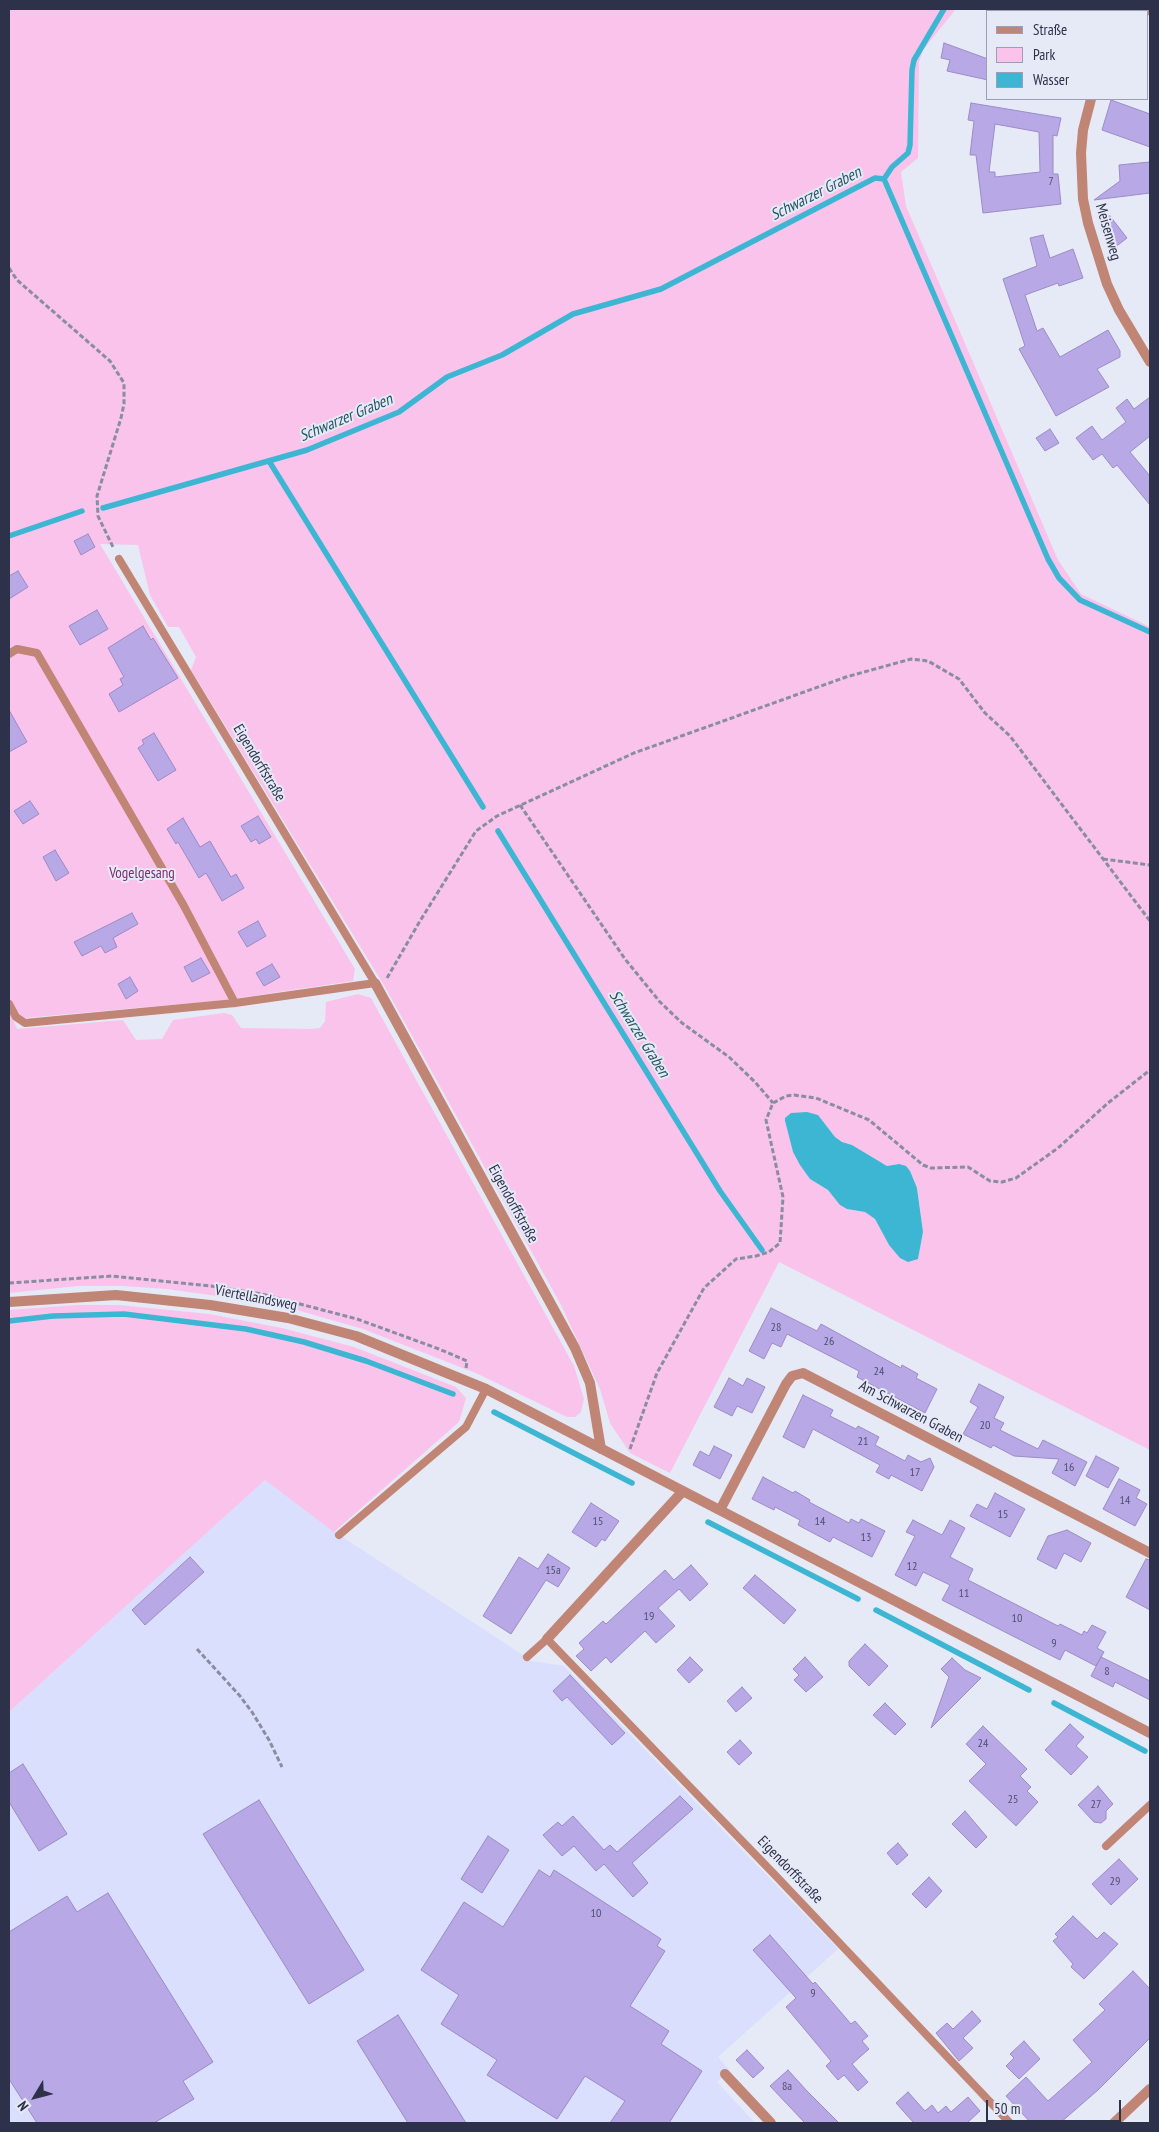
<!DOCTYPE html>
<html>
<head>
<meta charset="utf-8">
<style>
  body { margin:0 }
  #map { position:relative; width:1159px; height:2132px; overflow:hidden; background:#e6e9f6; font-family:"PT Sans Narrow",sans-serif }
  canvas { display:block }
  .frame { position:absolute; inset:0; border:10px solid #2d314a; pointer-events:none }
  .legend { position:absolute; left:986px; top:10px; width:162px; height:90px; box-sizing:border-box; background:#e6e9f6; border:1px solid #9c9fb1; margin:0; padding:6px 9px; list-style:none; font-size:15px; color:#2d314a }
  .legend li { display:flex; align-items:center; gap:10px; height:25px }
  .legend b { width:25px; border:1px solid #9c9fb1 }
  .north { position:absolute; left:10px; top:2072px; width:50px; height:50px; -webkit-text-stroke:4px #e6e9f6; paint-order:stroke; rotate:233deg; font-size:14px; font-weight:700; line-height:20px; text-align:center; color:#2d314a }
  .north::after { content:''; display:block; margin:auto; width:18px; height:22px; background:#2d314a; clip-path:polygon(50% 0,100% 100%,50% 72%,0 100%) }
  .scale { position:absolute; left:986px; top:2100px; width:135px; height:22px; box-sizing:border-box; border:2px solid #2d314a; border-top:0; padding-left:6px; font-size:15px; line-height:18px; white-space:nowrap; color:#2d314a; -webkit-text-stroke:4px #e6e9f6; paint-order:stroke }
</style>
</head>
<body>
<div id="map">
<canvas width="1159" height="2132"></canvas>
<div class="frame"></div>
<ul class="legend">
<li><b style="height:6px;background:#c08575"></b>Straße</li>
<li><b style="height:14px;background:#fac3eb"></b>Park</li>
<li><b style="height:14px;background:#3cb6d2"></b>Wasser</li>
</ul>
<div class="north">N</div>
<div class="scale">50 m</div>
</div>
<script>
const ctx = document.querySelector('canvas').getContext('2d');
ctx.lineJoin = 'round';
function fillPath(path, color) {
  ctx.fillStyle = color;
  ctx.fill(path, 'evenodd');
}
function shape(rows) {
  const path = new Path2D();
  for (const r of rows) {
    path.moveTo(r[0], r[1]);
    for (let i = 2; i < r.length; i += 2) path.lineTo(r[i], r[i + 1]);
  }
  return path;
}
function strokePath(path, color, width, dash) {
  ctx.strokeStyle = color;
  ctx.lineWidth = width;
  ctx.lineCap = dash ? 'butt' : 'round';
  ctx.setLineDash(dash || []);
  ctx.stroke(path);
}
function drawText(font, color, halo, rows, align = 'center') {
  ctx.font = font + ' "PT Sans Narrow",sans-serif';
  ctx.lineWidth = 4;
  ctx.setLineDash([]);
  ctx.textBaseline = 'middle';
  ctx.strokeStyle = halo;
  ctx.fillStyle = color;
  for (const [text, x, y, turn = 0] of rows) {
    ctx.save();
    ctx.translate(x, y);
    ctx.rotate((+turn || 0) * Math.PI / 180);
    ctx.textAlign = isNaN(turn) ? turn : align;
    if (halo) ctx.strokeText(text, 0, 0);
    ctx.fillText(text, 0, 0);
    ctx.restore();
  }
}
fillPath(shape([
  [265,1480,347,1540,532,1661,564,1666,838,1949,718,2057,729,2070,717,2082,755,2123,9,2123,9,1712]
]), '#d9dffc');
fillPath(shape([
  [9,9,956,9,923,50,919,62,918,158,901,172,906,206,1058,560,1081,594,1150,627,1150,1450,779,1262,670,1473,630,1453,610,1423,600,1389,561,1305,385,987,191,670,196,657,179,627,168,627,150,595,138,545,100,544,355,969,353,981,226,1000,13,1019,17,1029,123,1020,136,1040,162,1039,173,1020,224,1013,232,1015,241,1028,310,1029,320,1028,325,1021,326,1002,358,994,371,998,574,1366,584,1399,581,1412,575,1417,567,1417,478,1374,363,1329,290,1308,246,1300,167,1289,123,1286,78,1286,9,1293],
  [818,1116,835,1137,842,1142,852,1145,887,1166,899,1164,917,1188,923,1232,918,1259,889,1245,875,1219,865,1212,847,1209,828,1190,810,1179,793,1152,785,1122],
  [77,1305,119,1305,209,1314,282,1328,354,1347,456,1387,466,1398,459,1422,334,1532,265,1480,9,1712,9,1310]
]), '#fac3eb');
fillPath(shape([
  [807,1112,818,1115,835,1137,842,1142,852,1145,887,1166,899,1164,906,1166,910,1171,917,1188,923,1232,918,1259,908,1262,900,1258,889,1245,875,1219,865,1212,847,1209,840,1205,828,1190,810,1179,800,1165,793,1152,785,1121,785,1118,791,1113]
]), '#3cb6d2');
strokePath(shape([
  [884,179,892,167,908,153,910,145,912,70,914,60,944,9],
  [269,461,483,807],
  [103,508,307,450,399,412,447,377,502,355,573,314,661,289,875,178,884,179,1048,559,1059,578,1080,600,1150,632],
  [9,536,82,511],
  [498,831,720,1191,762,1250],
  [9,1321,53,1316,124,1314,246,1329,304,1342,366,1361,453,1394],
  [494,1412,632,1483],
  [708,1522,858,1599],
  [876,1610,1029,1690],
  [1054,1703,1145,1751]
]), '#3cb6d2', 5.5);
const building = shape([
  [944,43,988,59,988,80,947,71,950,60,941,58,944,43],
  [1111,100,1150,114,1150,147,1102,130,1111,100],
  [971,103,1061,118,1057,136,1053,135,1053,174,1058,174,1061,204,983,213,976,155,970,155,974,121,968,120,971,103],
  [995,124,1039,132,1040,172,995,177,995,172,989,172,995,124],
  [1150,162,1150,193,1094,200,1120,181,1119,165,1150,162],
  [1110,216,1127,238,1114,248,1103,234,1099,219,1110,216],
  [1043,235,1050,258,1073,249,1083,278,1059,286,1058,283,1025,295,1037,331,1043,328,1060,357,1108,330,1120,351,1120,357,1097,369,1109,387,1056,416,1019,349,1025,346,1003,279,1037,266,1030,238,1043,235],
  [1150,397,1150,436,1130,452,1150,476,1150,505,1117,465,1113,468,1102,454,1093,460,1076,438,1092,426,1102,440,1126,422,1116,408,1127,399,1134,409,1150,397],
  [1050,429,1059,443,1045,451,1036,438,1050,429],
  [88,534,95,547,81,555,74,541,88,534],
  [18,571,28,587,9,599,9,576,18,571],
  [97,610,108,629,80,645,69,626,97,610],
  [143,626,151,640,153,638,178,678,119,712,109,694,123,685,120,679,124,677,108,648,143,626],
  [9,710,27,742,9,752,9,710],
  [154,733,176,770,158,781,138,748,144,744,142,740,154,733],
  [30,801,39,814,23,824,14,811,30,801],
  [258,816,271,837,259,844,256,839,251,842,241,826,258,816],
  [183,818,200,847,210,841,231,877,236,874,244,888,222,901,206,873,199,878,178,842,176,844,167,829,183,818],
  [55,850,69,873,56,881,43,857,55,850],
  [132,913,138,924,113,938,117,947,105,953,101,946,82,956,74,942,132,913],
  [258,921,266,936,247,947,238,932,258,921],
  [201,958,210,973,192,982,184,967,201,958],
  [272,964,280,977,264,986,256,973,272,964],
  [130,977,138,991,126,999,118,984,130,977],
  [771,1308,817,1331,821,1324,901,1368,902,1365,918,1374,916,1378,937,1389,925,1413,857,1377,859,1371,787,1334,781,1347,772,1343,764,1359,749,1351,771,1308],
  [729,1378,743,1386,747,1378,765,1387,752,1413,737,1406,732,1416,714,1407,729,1378],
  [979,1384,1004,1397,994,1418,1004,1423,1000,1430,1038,1449,1043,1440,1087,1462,1075,1486,1052,1473,1059,1459,1014,1456,993,1445,991,1448,963,1434,978,1407,970,1402,979,1384],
  [803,1395,833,1410,830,1416,856,1429,858,1426,879,1437,875,1445,905,1461,908,1455,921,1462,930,1458,934,1467,922,1491,891,1475,889,1479,876,1472,880,1465,813,1429,804,1448,783,1437,803,1395],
  [714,1446,732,1455,720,1479,693,1465,700,1451,709,1456,714,1446],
  [1096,1456,1119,1468,1108,1488,1086,1476,1096,1456],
  [763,1477,793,1493,795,1491,810,1500,809,1502,849,1523,851,1519,859,1523,861,1519,885,1531,872,1557,833,1537,830,1542,798,1525,800,1520,775,1507,774,1510,752,1499,763,1477],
  [1119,1479,1140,1490,1136,1498,1147,1504,1135,1526,1103,1509,1119,1479],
  [995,1493,1025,1509,1010,1537,970,1516,977,1504,987,1509,995,1493],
  [591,1503,619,1521,605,1541,602,1539,596,1547,572,1532,591,1503],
  [913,1520,942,1535,950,1520,965,1528,950,1557,973,1569,968,1580,1058,1626,1060,1624,1082,1635,1084,1631,1087,1633,1092,1625,1106,1632,1097,1648,1104,1652,1096,1666,1065,1650,1060,1660,942,1600,950,1585,923,1572,916,1586,895,1575,915,1536,906,1532,913,1520],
  [1067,1530,1091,1543,1081,1562,1064,1553,1056,1569,1037,1559,1048,1536,1067,1530],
  [548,1554,570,1568,558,1587,546,1580,511,1634,483,1616,519,1557,538,1569,548,1554],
  [190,1557,204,1572,145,1625,132,1610,190,1557],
  [1146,1559,1150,1560,1150,1610,1126,1597,1146,1559],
  [691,1565,708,1584,690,1601,679,1589,658,1608,675,1626,656,1643,645,1631,611,1663,606,1657,591,1671,576,1656,584,1649,579,1643,603,1621,606,1624,665,1570,674,1580,691,1565],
  [755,1575,796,1610,784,1624,743,1588,755,1575],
  [865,1644,888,1666,869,1686,849,1666,849,1661,865,1644],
  [690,1657,703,1670,689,1683,677,1670,690,1657],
  [805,1657,823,1677,806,1692,794,1680,799,1675,793,1669,805,1657],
  [1101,1657,1150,1681,1150,1700,1115,1682,1113,1687,1091,1676,1101,1657],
  [952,1658,965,1670,981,1678,931,1728,949,1677,941,1669,952,1658],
  [570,1675,625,1733,612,1745,567,1697,562,1701,553,1691,570,1675],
  [742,1687,752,1698,736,1712,727,1701,742,1687],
  [885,1703,906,1724,895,1735,873,1715,885,1703],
  [1070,1724,1084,1737,1076,1746,1088,1757,1071,1775,1045,1750,1070,1724],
  [983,1726,1027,1769,1020,1776,1031,1787,1027,1791,1038,1802,1016,1826,969,1781,986,1764,966,1744,983,1726],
  [740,1740,752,1753,739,1765,727,1752,740,1740],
  [23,1764,67,1834,39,1851,9,1802,9,1773,23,1764],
  [1098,1786,1113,1804,1106,1811,1106,1819,1101,1823,1094,1822,1078,1805,1098,1786],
  [680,1796,693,1809,632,1863,648,1883,633,1897,604,1864,596,1871,574,1846,562,1856,543,1835,558,1822,562,1826,573,1816,604,1850,610,1845,617,1852,680,1796],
  [259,1800,364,1970,309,2004,203,1834,259,1800],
  [965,1811,987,1837,976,1848,952,1824,965,1811],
  [488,1836,509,1850,482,1893,461,1879,488,1836],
  [898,1843,908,1855,897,1865,887,1853,898,1843],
  [1119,1859,1138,1879,1111,1905,1092,1884,1119,1859],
  [539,1870,550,1877,554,1870,661,1939,657,1946,665,1951,630,2006,669,2031,661,2044,702,2071,669,2123,610,2123,625,2101,585,2076,557,2119,487,2075,497,2060,441,2024,459,1995,421,1970,464,1902,503,1927,539,1870],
  [929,1877,942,1891,926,1908,912,1894,929,1877],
  [108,1893,213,2062,183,2081,194,2099,154,2123,37,2123,9,2079,9,1932,67,1896,77,1912,108,1893],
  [1073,1916,1097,1939,1104,1932,1118,1944,1084,1979,1071,1967,1073,1964,1053,1941,1058,1937,1055,1934,1073,1916],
  [770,1935,813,1984,815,1982,851,2024,855,2021,868,2036,862,2041,869,2049,852,2064,868,2082,858,2091,844,2075,838,2080,826,2066,831,2061,786,2007,796,1998,753,1950,770,1935],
  [1133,1971,1150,1989,1150,2038,1098,2090,1060,2123,1031,2123,1006,2096,1026,2077,1048,2101,1092,2062,1073,2040,1105,2010,1099,2004,1133,1971],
  [972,2011,981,2021,963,2038,973,2048,959,2061,936,2033,947,2023,953,2029,972,2011],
  [398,2015,466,2123,408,2123,357,2041,398,2015],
  [1024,2041,1040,2059,1019,2079,1006,2066,1014,2058,1010,2054,1024,2041],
  [747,2050,764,2068,753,2078,736,2060,747,2050],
  [788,2070,807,2091,839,2123,805,2123,770,2086,788,2070],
  [908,2092,925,2111,932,2105,938,2113,946,2106,951,2112,968,2097,980,2111,967,2123,911,2123,913,2122,896,2103,908,2092]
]);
fillPath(building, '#b8a8e5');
strokePath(building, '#9b8bc7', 1);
strokePath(shape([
  [9,268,17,280,110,361,124,383,124,404,121,418,97,496,98,516,114,549],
  [520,805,625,959,660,1002,682,1023,729,1057,755,1082,773,1103],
  [1103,859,1150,865],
  [387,978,420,921,476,831,497,816,634,753,846,677,911,659,928,661,959,679,985,713,1010,736,1150,921],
  [9,1283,112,1276,211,1286,262,1294,357,1319,439,1349,467,1361,466,1368],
  [630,1449,657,1373,704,1288,736,1259,756,1256,769,1252,780,1243,783,1197,766,1120,773,1103,786,1096,794,1095,816,1098,869,1120,923,1165,931,1168,968,1167,990,1181,1002,1182,1016,1178,1058,1148,1108,1103,1150,1070],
  [197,1649,240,1696,252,1712,269,1740,282,1767]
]), '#898da0', 3, [5, 2.5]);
strokePath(shape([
  [9,654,17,649,37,653,184,906,235,1003],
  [9,1004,16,1017,25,1023,235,1003,375,983,119,559],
  [339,1535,466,1427,486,1389],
  [527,1657,547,1639,775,1875,1010,2123],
  [1106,1846,1150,1805]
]), '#c08575', 8);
strokePath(shape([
  [1146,11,1148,9],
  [1091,99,1083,130,1081,153,1083,199,1088,223,1107,284,1119,310,1150,362],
  [375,983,575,1348,590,1383,601,1449],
  [9,1302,116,1295,210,1305,288,1318,356,1336,486,1389,1150,1733],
  [720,1510,786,1384,792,1376,803,1373,1150,1553],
  [547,1639,683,1491],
  [725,2074,771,2123],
  [1114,2123,1150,2089]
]), '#c08575', 10);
drawText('12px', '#504f71', null, [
  ["7",1051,182],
  ["28",776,1328],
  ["26",829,1342],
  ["24",879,1372],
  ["20",985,1426],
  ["21",863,1442],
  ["16",1069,1468],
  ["17",915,1473],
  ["14",1125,1501],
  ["15",1003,1515],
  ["15",598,1522],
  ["14",820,1522],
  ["13",866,1538],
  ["12",912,1567],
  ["15a",553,1571],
  ["11",964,1594],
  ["19",649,1617],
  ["10",1017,1619],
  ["9",1054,1644],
  ["8",1107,1672],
  ["24",983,1744],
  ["25",1013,1800],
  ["27",1096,1805],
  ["29",1115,1882],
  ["10",596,1914],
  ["9",813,1994],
  ["8a",787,2087]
]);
drawText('15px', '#2d314a', '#e6e9f6', [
  ["Meisenweg",1108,232,74],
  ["Eigendorffstraße",259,763,59],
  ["Eigendorffstraße",513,1204,61],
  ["Viertellandsweg",256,1298,11],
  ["Am Schwarzen Graben",911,1412,28],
  ["Eigendorffstraße",790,1870,46]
]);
drawText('15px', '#802c70', '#e6e9f6', [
  ["Vogelgesang",142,874]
]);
drawText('italic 16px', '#245662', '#e6e9f6', [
  ["Schwarzer Graben",816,194,-27],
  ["Schwarzer Graben",346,418,-23],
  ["Schwarzer Graben",639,1034,58]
]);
</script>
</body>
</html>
